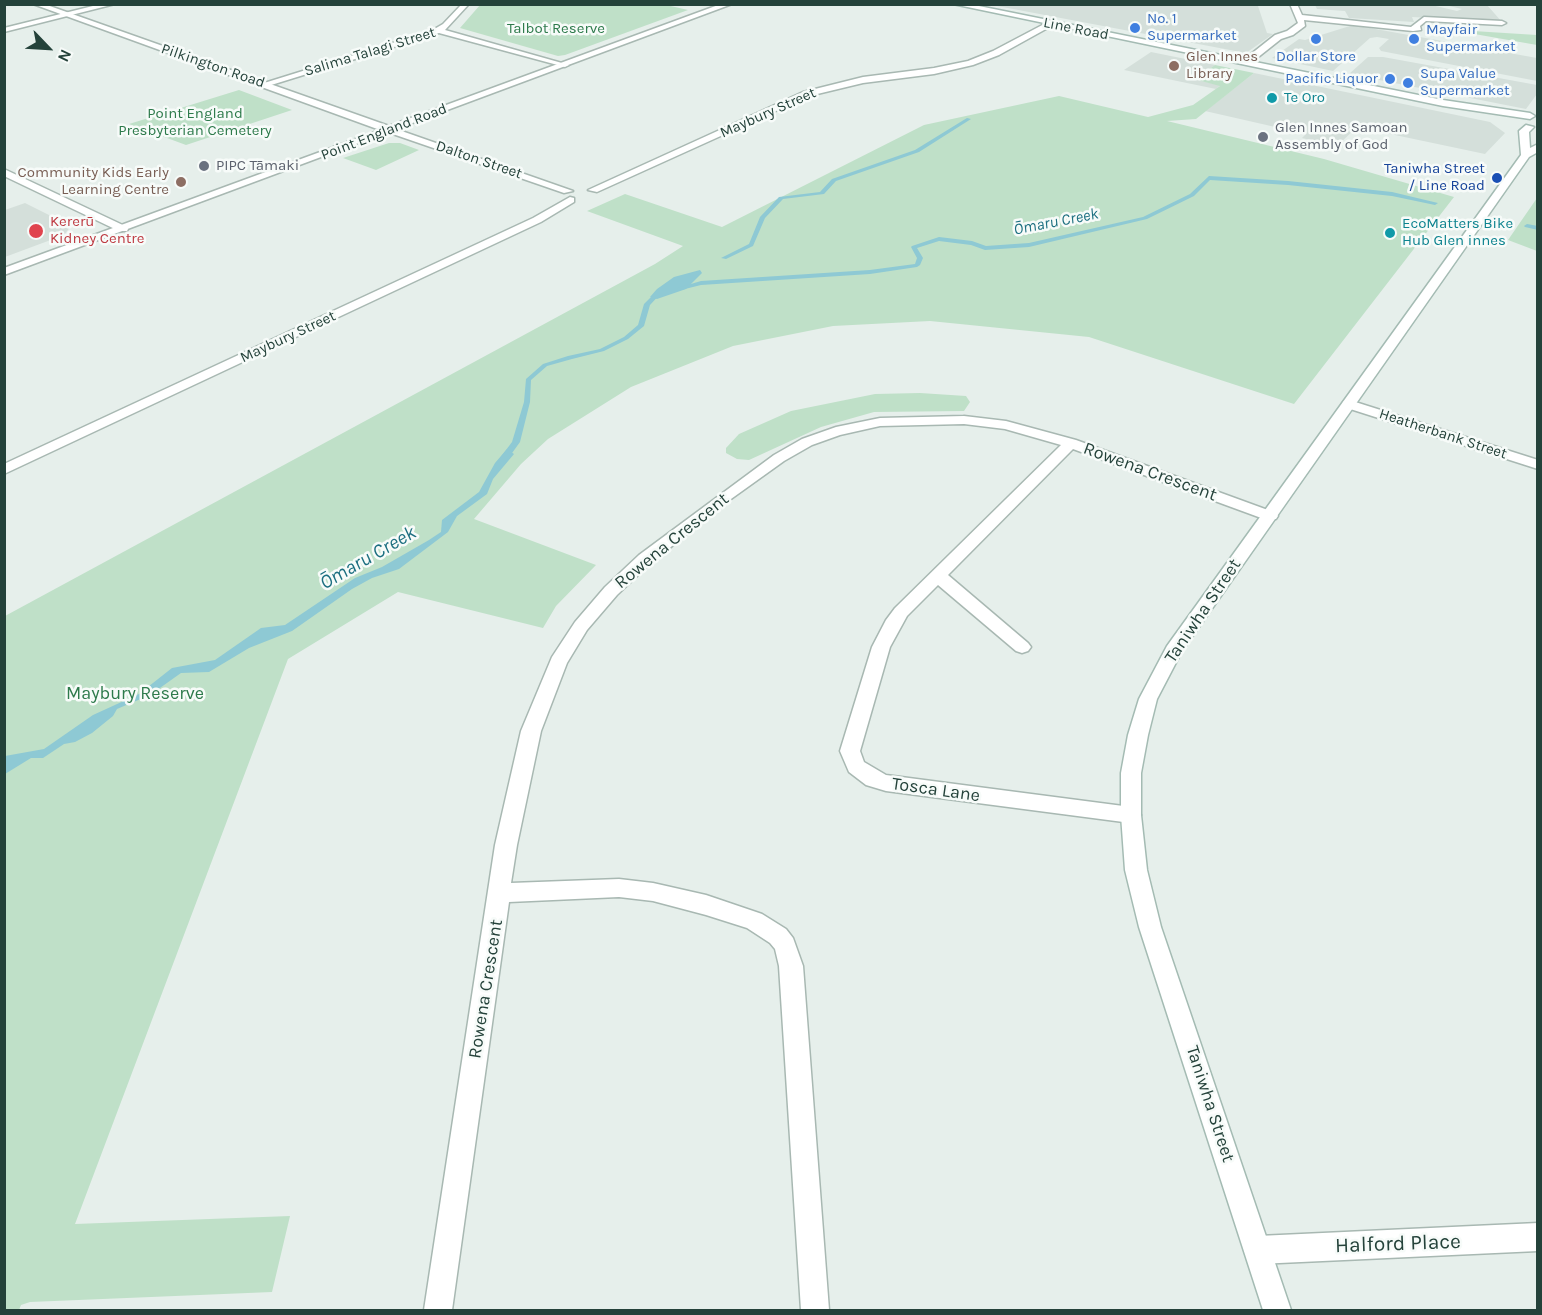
<!DOCTYPE html>
<html>
<head>
<meta charset="utf-8">
<style>
  body { margin:0 }
  #map { position:relative; width:1542px; height:1315px; overflow:hidden; background:#e6efeb; font-family:Karla,sans-serif }
  canvas { display:block }
  .frame { position:absolute; inset:0; border:6px solid #24423a; pointer-events:none }
  .north { position:absolute; left:18px; top:18px; width:60px; height:60px; -webkit-text-stroke:4px #f7fbf9; paint-order:stroke; rotate:115deg; font-size:16px; font-weight:700; line-height:24px; text-align:center; color:#24423a }
  .north::after { content:''; display:block; margin:auto; width:21px; height:27px; background:#24423a; clip-path:polygon(50% 0,100% 100%,50% 72%,0 100%) }
</style>
</head>
<body>
<div id="map">
<canvas width="1542" height="1315"></canvas>
<div class="frame"></div>
<div class="north">N</div>
</div>
<script>
const ctx = document.querySelector('canvas').getContext('2d');
ctx.lineJoin = 'round';
function fillPath(path, color) {
  ctx.fillStyle = color;
  ctx.fill(path, 'evenodd');
}
function shape(rows) {
  const path = new Path2D();
  for (const r of rows) {
    path.moveTo(r[0], r[1]);
    for (let i = 2; i < r.length; i += 2) path.lineTo(r[i], r[i + 1]);
  }
  return path;
}
function strokePath(path, color, width, dash) {
  ctx.strokeStyle = color;
  ctx.lineWidth = width;
  ctx.lineCap = dash ? 'butt' : 'round';
  ctx.setLineDash(dash || []);
  ctx.stroke(path);
}
function drawText(font, color, halo, rows, align = 'center') {
  ctx.font = font + ' Karla,sans-serif';
  ctx.lineWidth = 5;
  ctx.setLineDash([]);
  ctx.textBaseline = 'middle';
  ctx.strokeStyle = halo;
  ctx.fillStyle = color;
  for (const [text, x, y, turn = 0] of rows) {
    ctx.save();
    ctx.translate(x, y);
    ctx.rotate((+turn || 0) * Math.PI / 180);
    ctx.textAlign = isNaN(turn) ? turn : align;
    if (halo) ctx.strokeText(text, 0, 0);
    ctx.fillText(text, 0, 0);
    ctx.restore();
  }
}
fillPath(shape([
  [1427,4,1457,11,1462,9,1445,5,1487,5,1502,22,1412,17,1414,22,1349,18,1345,11,1317,9,1315,5],
  [992,5,1262,5,1258,6,1267,33,1273,34,1246,53],
  [1353,25,1537,58,1537,81,1381,51,1379,48,1389,39,1377,37,1370,38,1333,71,1272,58,1299,39,1305,40],
  [1151,52,1215,65,1198,78,1201,81,1221,85,1216,89,1124,70],
  [1368,57,1383,57,1537,85,1537,94,1526,109,1349,74],
  [1254,73,1490,122,1505,133,1485,154,1357,127,1337,146,1302,138,1306,134,1205,111],
  [25,203,71,226,64,235,5,257,5,210]
]), '#d4dfda');
fillPath(shape([
  [662,4,688,10,565,55,558,56,460,28,480,5],
  [1446,27,1457,30,1537,35,1537,45,1463,32,1448,32,1443,30],
  [1215,65,1254,73,1196,119,1167,121,1324,159,1454,197,1294,404,1089,337,930,321,833,326,733,346,631,387,548,439,521,464,474,519,596,565,556,606,543,628,398,592,288,659,75,1224,290,1216,272,1292,30,1302,21,1305,19,1310,5,1310,5,616,655,264,683,246,587,211,625,194,722,227,924,125,1059,96,1148,117,1193,105,1220,86,1201,81,1198,77],
  [239,90,292,110,186,145,129,124],
  [389,143,400,143,419,150,376,170,343,158],
  [1537,198,1537,251,1508,240],
  [920,393,966,396,970,402,964,411,874,412,821,427,749,460,737,459,726,453,726,448,739,434,791,411,875,394]
]), '#bfe0c8');
fillPath(shape([
  [700,270,702,273,686,289,657,299,650,297,657,289,674,277],
  [507,449,514,454,493,479,487,494,457,516,448,532,399,569,372,578,352,589,292,631,249,648,209,672,181,673,150,695,117,709,113,716,92,733,75,742,64,744,43,758,31,758,5,774,5,756,44,749,93,715,139,694,172,668,215,660,261,628,285,625,355,578,382,567,429,540,441,532,442,520,479,492,495,463]
]), '#8ec9d4');
fillPath(shape([
  [967,118,971,119,919,152,836,181,824,194,783,199,765,218,753,246,726,259,721,258,749,244,760,217,779,197,820,192,832,179,915,150,967,118],
  [1209,176,1288,181,1392,192,1438,203,1435,205,1392,196,1288,185,1210,180,1194,196,1147,219,1029,247,985,250,971,245,939,241,917,248,923,258,920,265,917,267,870,274,701,285,677,291,674,289,701,281,870,270,915,264,917,258,911,247,912,246,939,237,972,241,986,246,1029,243,1143,217,1190,194,1209,176],
  [1527,224,1538,226,1538,230,1525,227,1524,226,1527,224],
  [658,290,663,291,650,305,644,326,628,339,604,351,572,359,547,366,531,380,530,402,520,442,507,460,501,460,500,458,512,442,524,402,526,379,543,364,568,356,600,349,624,337,638,325,644,304,658,290]
]), '#8ec9d4');
const pedestrian = shape([
  [1290,4,1297,4,1302,15,1411,27,1424,17,1502,21,1506,23,1502,25,1426,21,1420,26,1421,30,1413,31,1304,20,1305,26,1293,35,1281,39,1252,62,1246,62,1246,58,1275,35,1287,31,1298,23,1290,4]
]);
const minor = shape([
  [101,4,115,4,4,32,4,28,101,4],
  [462,4,469,4,445,30,569,65,565,67,439,33,268,86,261,84,431,31,443,24,462,4],
  [1048,22,1055,24,999,55,973,65,934,74,863,83,809,96,597,192,588,190,803,92,863,77,934,68,968,61,993,51,1048,22],
  [387,128,393,128,573,191,564,193,387,132,387,128],
  [4,169,127,227,128,229,127,231,119,231,4,176,4,169],
  [570,197,574,198,574,202,541,222,4,474,4,464,533,218,570,197],
  [1349,400,1538,460,1538,469,1344,407,1342,404,1344,401,1349,400],
  [964,416,1006,421,1076,440,1276,513,1278,516,1276,519,1264,519,1073,449,948,575,1028,643,1031,647,1028,651,1022,653,1016,651,938,585,907,616,890,647,860,751,864,762,886,775,1131,807,1138,809,1141,815,1138,821,1131,823,886,791,866,785,849,772,840,751,872,647,886,620,895,608,1061,445,1005,429,964,424,880,426,840,435,812,445,784,461,724,504,651,563,617,595,587,630,567,663,541,731,517,845,511,883,619,879,653,883,706,895,762,914,786,929,793,938,803,966,829,1310,801,1310,779,966,775,949,770,943,747,928,706,915,653,901,619,897,509,902,452,1310,424,1310,495,845,521,731,552,657,575,622,605,587,639,555,774,455,802,439,836,427,880,418,964,416],
  [1538,1223,1538,1251,1258,1264,1248,1260,1244,1250,1248,1240,1258,1236,1538,1223]
]);
const tertiary = shape([
  [33,4,44,4,389,126,721,4,732,4,4,275,4,268,380,130,33,4]
]);
const secondary = shape([
  [953,4,969,4,1443,100,1530,113,1535,116,1530,119,1443,106,953,4],
  [1526,125,1534,127,1529,132,1530,148,1538,144,1538,152,1529,157,1181,653,1157,699,1148,735,1141,773,1141,815,1147,870,1161,927,1291,1310,1263,1310,1139,927,1125,870,1121,815,1121,773,1128,735,1139,699,1167,646,1521,155,1519,131,1526,125]
]);
strokePath(pedestrian, '#a8b8b2', 3);
strokePath(minor, '#a8b8b2', 3);
strokePath(tertiary, '#a8b8b2', 3);
strokePath(secondary, '#a4bbb3', 3);
fillPath(pedestrian, '#fff');
fillPath(minor, '#fff');
fillPath(tertiary, '#fff');
fillPath(secondary, '#fff');
for (const [x, y, r, color] of [
  [1135,28,6,"#3f7fe0"],
  [1316,39,6,"#3f7fe0"],
  [1414,39,6,"#3f7fe0"],
  [1174,66,6,"#8d6e63"],
  [1390,79,6,"#3f7fe0"],
  [1408,83,6,"#3f7fe0"],
  [1272,98,6,"#0f9aa8"],
  [1263,137,6,"#6b7280"],
  [204,166,6,"#6b7280"],
  [1497,178,6,"#1a4fb4"],
  [181,182,6,"#8d6e63"],
  [36,231,8,"#e0444e"],
  [1390,233,6,"#0f9aa8"]
]) {
  const dot = new Path2D();
  dot.arc(x, y, r, 0, 2 * Math.PI);
  ctx.fillStyle = color;
  ctx.fill(dot);
  strokePath(dot, '#f7fbf9', 2);
}
drawText('15px', '#366cbe', '#f7fbf9', [
  ["No. 1",1147,19],
  ["Supermarket",1147,36],
  ["Mayfair",1426,30],
  ["Supermarket",1426,47],
  ["Dollar Store",1316,57,"center"],
  ["Supa Value",1420,74],
  ["Supermarket",1420,91],
  ["Pacific Liquor",1378,79,"right"]
], 'left');
drawText('15px', '#2d7a4b', '#f7fbf9', [
  ["Talbot Reserve",556,29],
  ["Point England",195,114],
  ["Presbyterian Cemetery",195,131]
]);
drawText('15px', '#24423a', '#f7fbf9', [
  ["Line Road",1076,29,11],
  ["Salima Talagi Street",370,52,-17],
  ["Pilkington Road",213,66,19],
  ["Maybury Street",768,113,-24],
  ["Point England Road",384,132,-21],
  ["Dalton Street",479,160,19],
  ["Maybury Street",288,337,-25],
  ["Heatherbank Street",1443,434,18]
]);
drawText('15px', '#785e54', '#f7fbf9', [
  ["Glen Innes",1186,57],
  ["Library",1186,74],
  ["Community Kids Early",169,173,"right"],
  ["Learning Centre",169,190,"right"]
], 'left');
drawText('15px', '#0d838f', '#f7fbf9', [
  ["Te Oro",1284,98],
  ["EcoMatters Bike",1402,224],
  ["Hub Glen innes",1402,241]
], 'left');
drawText('15px', '#5b616d', '#f7fbf9', [
  ["Glen Innes Samoan",1275,128],
  ["Assembly of God",1275,145],
  ["PIPC Tāmaki",216,166]
], 'left');
drawText('15px', '#164399', '#f7fbf9', [
  ["Taniwha Street",1485,169],
  ["/ Line Road",1485,186]
], 'right');
drawText('15px', '#be3a42', '#f7fbf9', [
  ["Kererū",50,222],
  ["Kidney Centre",50,239]
], 'left');
drawText('italic 16px', '#1c6f80', '#f7fbf9', [
  ["Ōmaru Creek",1056,222,-11]
]);
drawText('18px', '#24423a', '#f7fbf9', [
  ["Rowena Crescent",1150,472,20],
  ["Rowena Crescent",672,541,-39],
  ["Taniwha Street",1203,611,-56],
  ["Tosca Lane",936,790,8],
  ["Rowena Crescent",486,989,-81],
  ["Taniwha Street",1210,1104,72]
]);
drawText('18px', '#2d7a4b', '#f7fbf9', [
  ["Maybury Reserve",135,694]
]);
drawText('italic 20px', '#1c6f80', '#f7fbf9', [
  ["Ōmaru Creek",368,558,-30]
]);
drawText('21px', '#24423a', '#f7fbf9', [
  ["Halford Place",1398,1244,-2]
]);
</script>
</body>
</html>
